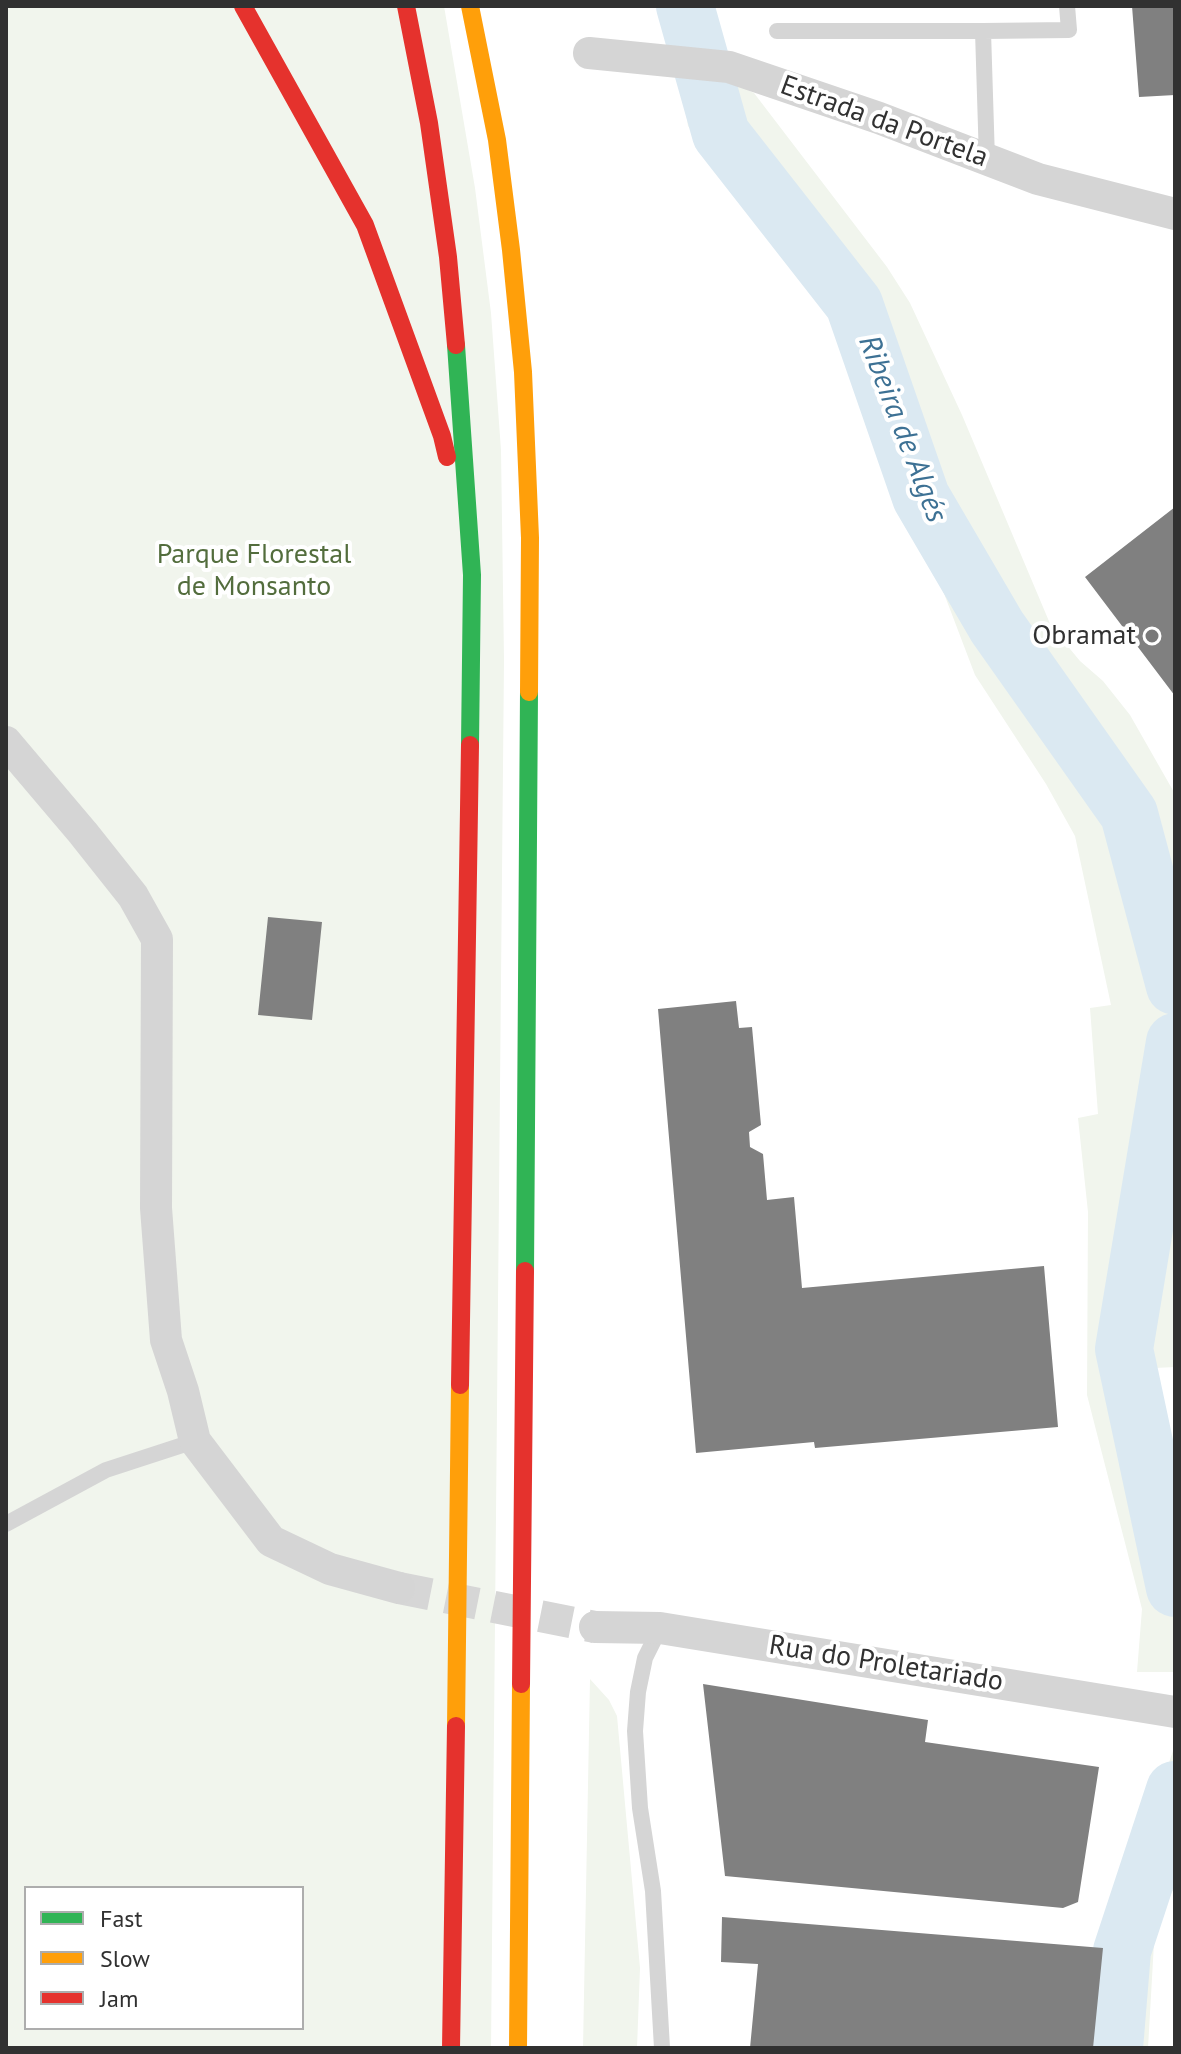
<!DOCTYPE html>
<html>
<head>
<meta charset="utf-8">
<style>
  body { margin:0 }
  #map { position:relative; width:1181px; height:2054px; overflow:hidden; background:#fff; font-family:"PT Sans",sans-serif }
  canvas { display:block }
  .frame { position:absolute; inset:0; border:8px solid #313131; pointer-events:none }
  .legend { position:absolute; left:24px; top:1886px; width:280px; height:144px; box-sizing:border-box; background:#fff; border:2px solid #adadad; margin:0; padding:10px 14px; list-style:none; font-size:24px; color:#313131 }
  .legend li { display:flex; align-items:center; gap:16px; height:40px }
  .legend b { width:40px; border:2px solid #adadad }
</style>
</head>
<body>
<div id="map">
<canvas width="1181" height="2054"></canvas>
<div class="frame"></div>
<ul class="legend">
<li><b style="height:10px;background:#30b455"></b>Fast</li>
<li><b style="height:10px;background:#ff9f0a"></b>Slow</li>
<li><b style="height:10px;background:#e5322d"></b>Jam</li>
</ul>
</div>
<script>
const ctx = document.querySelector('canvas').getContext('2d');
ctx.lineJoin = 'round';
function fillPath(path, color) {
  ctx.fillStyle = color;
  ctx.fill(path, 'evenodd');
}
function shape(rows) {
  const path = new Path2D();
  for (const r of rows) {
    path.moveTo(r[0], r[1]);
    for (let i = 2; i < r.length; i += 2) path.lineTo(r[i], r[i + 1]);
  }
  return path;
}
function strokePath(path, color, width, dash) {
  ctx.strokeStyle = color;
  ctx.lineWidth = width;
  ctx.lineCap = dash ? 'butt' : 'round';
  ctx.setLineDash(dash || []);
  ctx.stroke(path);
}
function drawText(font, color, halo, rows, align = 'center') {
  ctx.font = font + ' "PT Sans",sans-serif';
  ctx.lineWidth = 8;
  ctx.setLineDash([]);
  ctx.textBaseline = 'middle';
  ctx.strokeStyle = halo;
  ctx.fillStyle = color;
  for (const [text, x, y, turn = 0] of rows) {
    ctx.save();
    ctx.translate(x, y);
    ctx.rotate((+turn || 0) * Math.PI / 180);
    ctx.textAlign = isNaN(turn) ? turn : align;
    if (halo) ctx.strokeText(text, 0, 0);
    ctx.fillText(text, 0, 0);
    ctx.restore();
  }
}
fillPath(shape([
  [6,6,444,6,475,188,491,313,501,450,504,660,491,2048,6,2048],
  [26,1888,302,1888,302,2028,26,2028],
  [674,6,705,6,713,44,680,39],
  [680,72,729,81,754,93,887,267,910,303,962,415,1051,626,1080,661,1103,681,1130,715,1175,794,1175,1367,1155,1368,1175,1461,1175,1672,1137,1672,1142,1609,1087,1395,1088,1212,1078,1118,1098,1114,1090,1008,1111,1005,1075,836,1046,784,975,675,940,583,894,494,828,311,688,126],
  [590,1679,609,1700,617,1716,640,1968,637,2048,583,2048],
  [1175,1745,1175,1886,1168,1900,1154,1943,1148,2048,1093,2048,1106,1927,1152,1812]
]), '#f1f5ed');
strokePath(shape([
  [685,6,721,134,854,304,921,497,997,627,1129,814,1175,986],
  [1175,1042,1124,1349,1175,1588],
  [1114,2048,1122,1951,1175,1790]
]), '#dbe9f2', 58);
fillPath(shape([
  [1132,6,1175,6,1175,95,1139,97],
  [1175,507,1175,696,1085,577],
  [268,917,322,922,312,1020,258,1015],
  [736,1001,739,1028,752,1027,761,1125,749,1132,750,1147,763,1154,767,1200,794,1197,802,1288,1044,1266,1058,1427,815,1448,814,1442,696,1453,658,1009],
  [703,1684,928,1720,925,1742,1099,1767,1078,1902,1063,1908,725,1876],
  [722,1917,1103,1948,1093,2048,750,2048,758,1964,721,1962]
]), '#808080');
strokePath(shape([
  [399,1588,595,1627]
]), '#d6d6d6', 32, [32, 16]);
strokePath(shape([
  [777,31,983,31],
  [987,160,983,31,1069,30,1067,6],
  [6,1524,106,1470,195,1441],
  [660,1628,645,1658,638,1692,635,1731,640,1808,653,1891,662,2048]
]), '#d5d5d5', 16);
strokePath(shape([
  [589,53,729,67,879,118,1038,179,1175,214],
  [6,742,83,833,133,896,157,939,156,1208,166,1340,183,1391,195,1441,271,1541,330,1569,399,1588],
  [595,1627,660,1628,1175,1712]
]), '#d5d5d5', 32);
strokePath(shape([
  [456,345,472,575,470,745],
  [525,1271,529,692]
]), '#30b455', 18);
strokePath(shape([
  [470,6,497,140,511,250,523,372,530,538,529,692],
  [456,1726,460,1385],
  [518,2048,521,1684]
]), '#ff9f0a', 18);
strokePath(shape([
  [243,6,365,225,442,436,447,457],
  [406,6,429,123,448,257,456,345],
  [460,1385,470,745],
  [521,1684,525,1271],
  [451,2048,456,1726]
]), '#e5322d', 18);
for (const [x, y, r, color] of [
  [1152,636,8,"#797979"]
]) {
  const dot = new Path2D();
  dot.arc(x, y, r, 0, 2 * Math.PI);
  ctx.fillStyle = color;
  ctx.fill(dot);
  strokePath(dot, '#fff', 3);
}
drawText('28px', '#313131', '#fff', [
  ["Estrada da Portela",884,122,20],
  ["Rua do Proletariado",886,1664,9]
]);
drawText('28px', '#536d3d', '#fff', [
  ["Parque Florestal",254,555],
  ["de Monsanto",254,587]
]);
drawText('28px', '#313131', '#fff', [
  ["Obramat",1136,636]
], 'right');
drawText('italic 30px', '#3d7194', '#fff', [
  ["Ribeira de Algés",902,429,69]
]);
</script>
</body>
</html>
